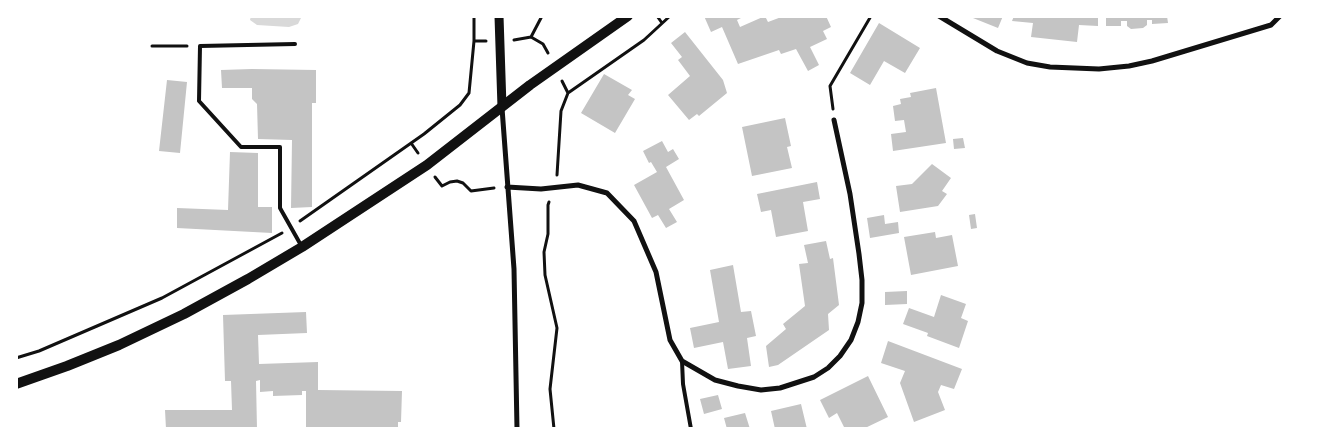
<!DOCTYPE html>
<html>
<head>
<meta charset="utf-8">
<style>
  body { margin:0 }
  #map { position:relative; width:1317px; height:445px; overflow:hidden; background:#fff; font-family:"Golos Text",sans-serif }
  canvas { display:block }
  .frame { position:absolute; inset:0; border:18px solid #fff; pointer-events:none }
</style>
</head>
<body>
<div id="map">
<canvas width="1317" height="445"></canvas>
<div class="frame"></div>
</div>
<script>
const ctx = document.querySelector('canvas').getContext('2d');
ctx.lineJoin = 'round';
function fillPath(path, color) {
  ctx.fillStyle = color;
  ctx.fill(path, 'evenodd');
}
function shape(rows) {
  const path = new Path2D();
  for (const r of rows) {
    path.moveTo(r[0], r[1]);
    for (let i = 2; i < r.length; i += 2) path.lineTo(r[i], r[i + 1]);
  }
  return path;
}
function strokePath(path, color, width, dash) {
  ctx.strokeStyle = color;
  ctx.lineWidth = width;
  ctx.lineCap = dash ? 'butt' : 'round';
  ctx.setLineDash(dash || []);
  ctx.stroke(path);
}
fillPath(shape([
  [251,16,302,16,298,24,289,27,257,25,250,20]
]), '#d9d9d9');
fillPath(shape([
  [704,16,740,16,741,18,737,20,740,27,765,16,768,22,784,16,826,16,831,27,823,31,827,39,810,47,819,65,808,71,796,49,781,54,779,50,738,64,722,27,711,32],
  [968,16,1003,16,998,28],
  [1014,16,1098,16,1098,26,1079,25,1077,42,1031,37,1033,23,1012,21],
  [1106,16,1167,16,1168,23,1152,24,1152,20,1147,20,1147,25,1143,28,1131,29,1127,26,1127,21,1121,21,1121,26,1106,26],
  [879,23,920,48,905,73,884,61,870,85,850,73],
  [685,32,723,80,727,93,699,116,697,114,689,120,668,95,690,76,678,60,682,57,671,43],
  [252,69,316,70,316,103,312,103,312,207,291,208,292,140,258,139,257,104,252,99,252,88,222,88,221,70],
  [604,74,632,90,628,95,635,99,615,133,581,113],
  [167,80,187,82,180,153,159,151],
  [936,88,946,143,893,151,891,134,906,132,904,120,895,121,893,106,901,104,900,99,911,97,910,93],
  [785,118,791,146,787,147,792,168,752,176,742,127],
  [963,138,965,148,954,149,953,139],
  [662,141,668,152,673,149,679,159,666,167,684,200,669,209,677,222,666,228,658,215,652,218,634,185,657,172,651,162,649,163,643,151],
  [230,152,258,153,258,207,272,207,272,233,177,228,177,208,228,210],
  [932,164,951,178,942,191,947,194,938,206,900,212,896,186,912,184],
  [817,182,820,199,803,202,808,231,776,237,771,210,761,212,757,194],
  [975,214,977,228,971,229,969,215],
  [884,215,885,224,898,222,899,233,870,238,867,218],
  [935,232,936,238,952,235,958,266,911,275,904,237],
  [826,241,830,259,833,258,839,305,828,314,829,330,778,365,769,367,766,346,786,329,783,324,805,306,799,264,808,263,804,245],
  [733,265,741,312,751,311,756,336,747,338,751,366,728,369,723,342,694,348,690,328,719,322,710,270],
  [907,291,907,304,885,305,885,292],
  [941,295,966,304,961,318,968,321,959,348,927,336,928,333,903,324,909,308,934,317],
  [306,312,307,333,258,335,259,364,318,362,318,390,402,391,401,422,398,422,398,429,306,429,306,391,302,391,302,395,273,396,273,391,260,392,260,380,256,381,257,429,166,429,165,410,232,410,231,381,225,381,223,315],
  [888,341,962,369,954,389,941,385,938,392,945,410,914,422,900,383,905,371,881,363],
  [868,376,888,417,863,429,845,429,837,413,829,418,820,400],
  [718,395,722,409,704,414,700,399],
  [801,404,807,429,775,429,771,411],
  [745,413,750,429,727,429,724,418]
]), '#c4c4c4');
strokePath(shape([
  [657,16,662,23],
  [531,37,542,16],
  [514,40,531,37,543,44,548,53],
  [474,41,486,41],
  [152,46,187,46],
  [562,81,568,93],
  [833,109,830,86,871,16],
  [411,143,418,153],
  [557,175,561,111,568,93,644,40,670,16],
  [435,177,442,186,450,182,457,181,463,183,471,191,494,188],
  [549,202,548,205,548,234,544,252,545,275,557,328,550,389,554,429],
  [300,221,424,134,460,105,469,93,474,41,474,16],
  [16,358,39,351,162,298,282,233]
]), '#111', 3);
strokePath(shape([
  [295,44,200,46,199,101,241,147,280,147,280,208,302,247],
  [682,361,683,384,691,429]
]), '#111', 4);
strokePath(shape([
  [939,16,997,51,1027,63,1050,67,1099,69,1129,66,1152,61,1271,25,1280,16],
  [502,108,514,269,517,429],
  [507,187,541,189,578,185,607,193,634,221,656,272,670,340,682,361,715,380,738,386,761,390,780,388,814,377,828,368,840,356,851,340,858,322,862,303,862,280,859,254,850,194,834,120]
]), '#111', 5);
strokePath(shape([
  [499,16,502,107]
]), '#111', 9);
strokePath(shape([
  [16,384,67,366,119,345,184,314,248,279,302,247,427,165,530,85,628,16]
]), '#111', 10);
</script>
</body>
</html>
